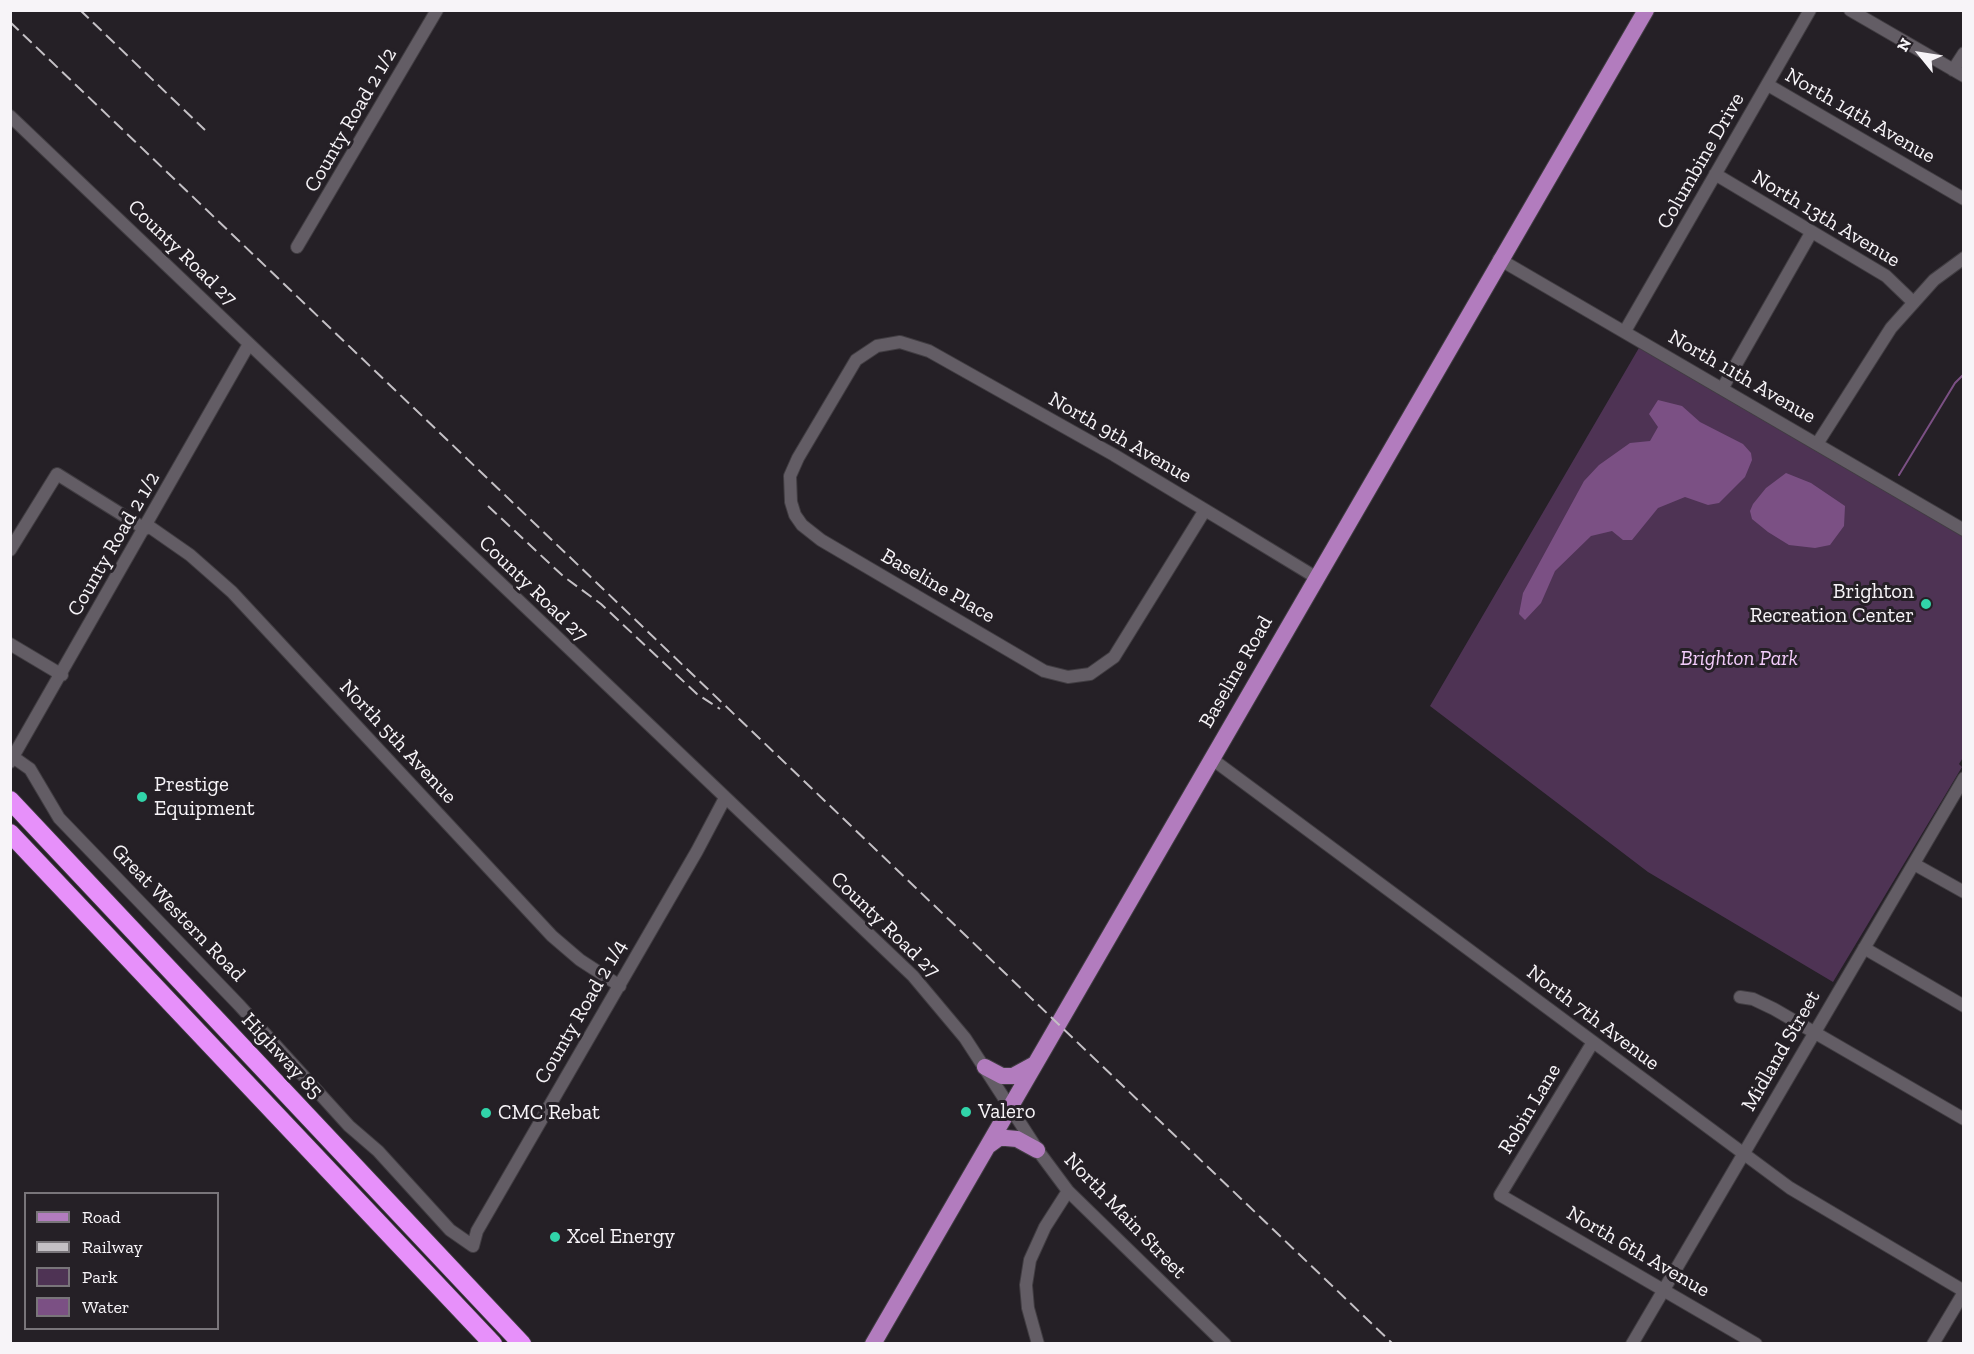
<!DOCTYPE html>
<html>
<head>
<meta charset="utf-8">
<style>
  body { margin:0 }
  #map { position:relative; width:1974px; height:1354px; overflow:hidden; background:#252026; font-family:"Zilla Slab",serif }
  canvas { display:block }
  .frame { position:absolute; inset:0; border:12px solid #f7f4f8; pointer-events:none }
  .legend { position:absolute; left:24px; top:1192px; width:195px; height:138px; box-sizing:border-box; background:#252026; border:2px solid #79757a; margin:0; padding:8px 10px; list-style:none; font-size:18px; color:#f7f4f8 }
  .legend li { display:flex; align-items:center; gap:12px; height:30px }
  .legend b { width:30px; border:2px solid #79757a }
  .north { position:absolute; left:1890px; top:24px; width:60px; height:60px; -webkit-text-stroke:4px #252026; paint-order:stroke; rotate:300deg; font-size:16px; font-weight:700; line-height:24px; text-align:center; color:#f7f4f8 }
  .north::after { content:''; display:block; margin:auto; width:21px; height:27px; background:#f7f4f8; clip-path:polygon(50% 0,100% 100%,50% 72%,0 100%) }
</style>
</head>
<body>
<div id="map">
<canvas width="1974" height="1354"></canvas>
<div class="frame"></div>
<ul class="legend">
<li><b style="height:8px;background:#b27cbe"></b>Road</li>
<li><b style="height:8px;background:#c4c0c5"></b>Railway</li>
<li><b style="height:16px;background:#4e3354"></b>Park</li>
<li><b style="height:16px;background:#7b5084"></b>Water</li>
</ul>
<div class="north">N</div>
</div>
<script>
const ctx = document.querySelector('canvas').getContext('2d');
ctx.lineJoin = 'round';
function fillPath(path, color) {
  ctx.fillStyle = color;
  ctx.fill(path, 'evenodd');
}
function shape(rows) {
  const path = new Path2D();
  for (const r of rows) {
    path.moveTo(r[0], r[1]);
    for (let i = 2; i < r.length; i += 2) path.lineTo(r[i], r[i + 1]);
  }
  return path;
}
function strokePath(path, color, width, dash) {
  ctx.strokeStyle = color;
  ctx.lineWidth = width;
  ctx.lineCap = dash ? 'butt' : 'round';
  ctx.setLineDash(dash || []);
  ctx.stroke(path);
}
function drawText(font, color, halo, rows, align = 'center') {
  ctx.font = font + ' "Zilla Slab",serif';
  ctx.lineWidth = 6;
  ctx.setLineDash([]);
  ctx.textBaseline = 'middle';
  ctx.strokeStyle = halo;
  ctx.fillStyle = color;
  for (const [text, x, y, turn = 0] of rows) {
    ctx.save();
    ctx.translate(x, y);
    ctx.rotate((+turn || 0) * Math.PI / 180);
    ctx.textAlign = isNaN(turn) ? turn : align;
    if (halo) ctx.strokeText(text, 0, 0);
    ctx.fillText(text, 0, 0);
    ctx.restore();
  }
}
fillPath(shape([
  [1643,341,1963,530,1964,756,1959,764,1962,767,1833,982,1648,872,1430,706]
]), '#4e3354');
fillPath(shape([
  [1658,400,1682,406,1700,422,1743,444,1751,453,1752,460,1745,477,1719,503,1708,505,1685,497,1658,508,1632,540,1623,540,1612,531,1591,536,1555,571,1541,603,1525,620,1519,614,1523,593,1584,481,1599,465,1630,443,1650,441,1658,427,1649,414],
  [1786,473,1811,483,1845,506,1844,526,1830,545,1815,548,1789,545,1768,532,1752,519,1750,511,1753,504,1766,488]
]), '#7b5084');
strokePath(shape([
  [1899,475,1955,383,1964,374]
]), '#7b5084', 2);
const minor = shape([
  [1850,10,1964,76],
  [1953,70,1964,53],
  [1768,85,1964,199],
  [10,116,913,976,965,1038,1039,1152,1068,1191,1225,1344],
  [1715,174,1886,276,1913,302],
  [297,247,437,10],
  [1499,259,1964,530],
  [1625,331,1810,10],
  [1722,389,1811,233],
  [1817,444,1891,328,1934,280,1964,258],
  [1205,510,1114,657,1090,674,1068,677,1044,671,821,540,802,525,795,515,791,502,790,476,798,458,856,360,877,346,900,342,929,351,1114,455,1230,525,1317,578],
  [147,525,190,555,232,592,552,936,580,960,620,986],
  [10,550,57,474,145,529],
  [10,644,62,675],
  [13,757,30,769,59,818,239,1005,349,1126,378,1151,450,1230,473,1246,477,1231,697,851,725,798],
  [1212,759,1790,1188,1964,1291],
  [10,762,249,344],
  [1914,864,1964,892],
  [1864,948,1964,1006],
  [1740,997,1753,999,1774,1009,1964,1119],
  [1593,1042,1500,1195,1756,1344],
  [1038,1344,1028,1308,1026,1285,1030,1260,1045,1227,1068,1191],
  [1632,1344,1964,778],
  [1933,1344,1964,1292]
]);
const major = shape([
  [985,1067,1002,1076,1013,1076,1035,1064],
  [988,1146,999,1138,1006,1138,1017,1139,1037,1150],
  [873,1344,1646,10]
]);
const highway = shape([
  [10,800,522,1344],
  [10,833,493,1344]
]);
strokePath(minor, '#413d42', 14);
strokePath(major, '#413d42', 18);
strokePath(highway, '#413d42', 20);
strokePath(minor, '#635d65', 12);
strokePath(major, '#b27cbe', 16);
strokePath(highway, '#e790fa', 18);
strokePath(shape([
  [80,10,205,130],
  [10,22,1393,1344],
  [488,506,563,576,601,604,697,694,720,709]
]), '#c4c0c5', 2, [12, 6]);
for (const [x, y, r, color] of [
  [1926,604,6,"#31d4a9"],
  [142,797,6,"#31d4a9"],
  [966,1112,6,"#31d4a9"],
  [486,1113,6,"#31d4a9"],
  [555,1237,6,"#31d4a9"]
]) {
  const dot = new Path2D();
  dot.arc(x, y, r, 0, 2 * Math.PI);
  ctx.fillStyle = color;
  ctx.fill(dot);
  strokePath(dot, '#252026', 2);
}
drawText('21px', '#f7f4f8', '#252026', [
  ["North 14th Avenue",1860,116,30],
  ["County Road 2 1/2",351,120,-60],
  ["Columbine Drive",1701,161,-60],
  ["North 13th Avenue",1826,219,31],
  ["County Road 27",182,253,44],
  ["North 11th Avenue",1742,377,30],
  ["North 9th Avenue",1120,438,30],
  ["County Road 2 1/2",114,544,-60],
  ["Baseline Place",938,586,30],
  ["County Road 27",533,589,44],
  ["Baseline Road",1236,672,-60],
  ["North 5th Avenue",398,742,47],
  ["Great Western Road",178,913,46],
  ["County Road 27",885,925,44],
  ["County Road 2 1/4",581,1012,-60],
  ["North 7th Avenue",1593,1018,37],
  ["Midland Street",1781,1051,-60],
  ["Highway 85",282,1056,47],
  ["Robin Lane",1530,1109,-59],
  ["North Main Street",1125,1216,46],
  ["North 6th Avenue",1638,1252,30]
]);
drawText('21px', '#f7f4f8', '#252026', [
  ["Brighton",1914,592,"right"],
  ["Recreation Center",1914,616,"right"],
  ["Prestige",154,785],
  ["Equipment",154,809],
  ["Valero",978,1112],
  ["CMC Rebat",498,1113],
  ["Xcel Energy",567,1237]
], 'left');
drawText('italic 21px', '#f3ccfb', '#252026', [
  ["Brighton Park",1739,659]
]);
</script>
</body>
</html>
